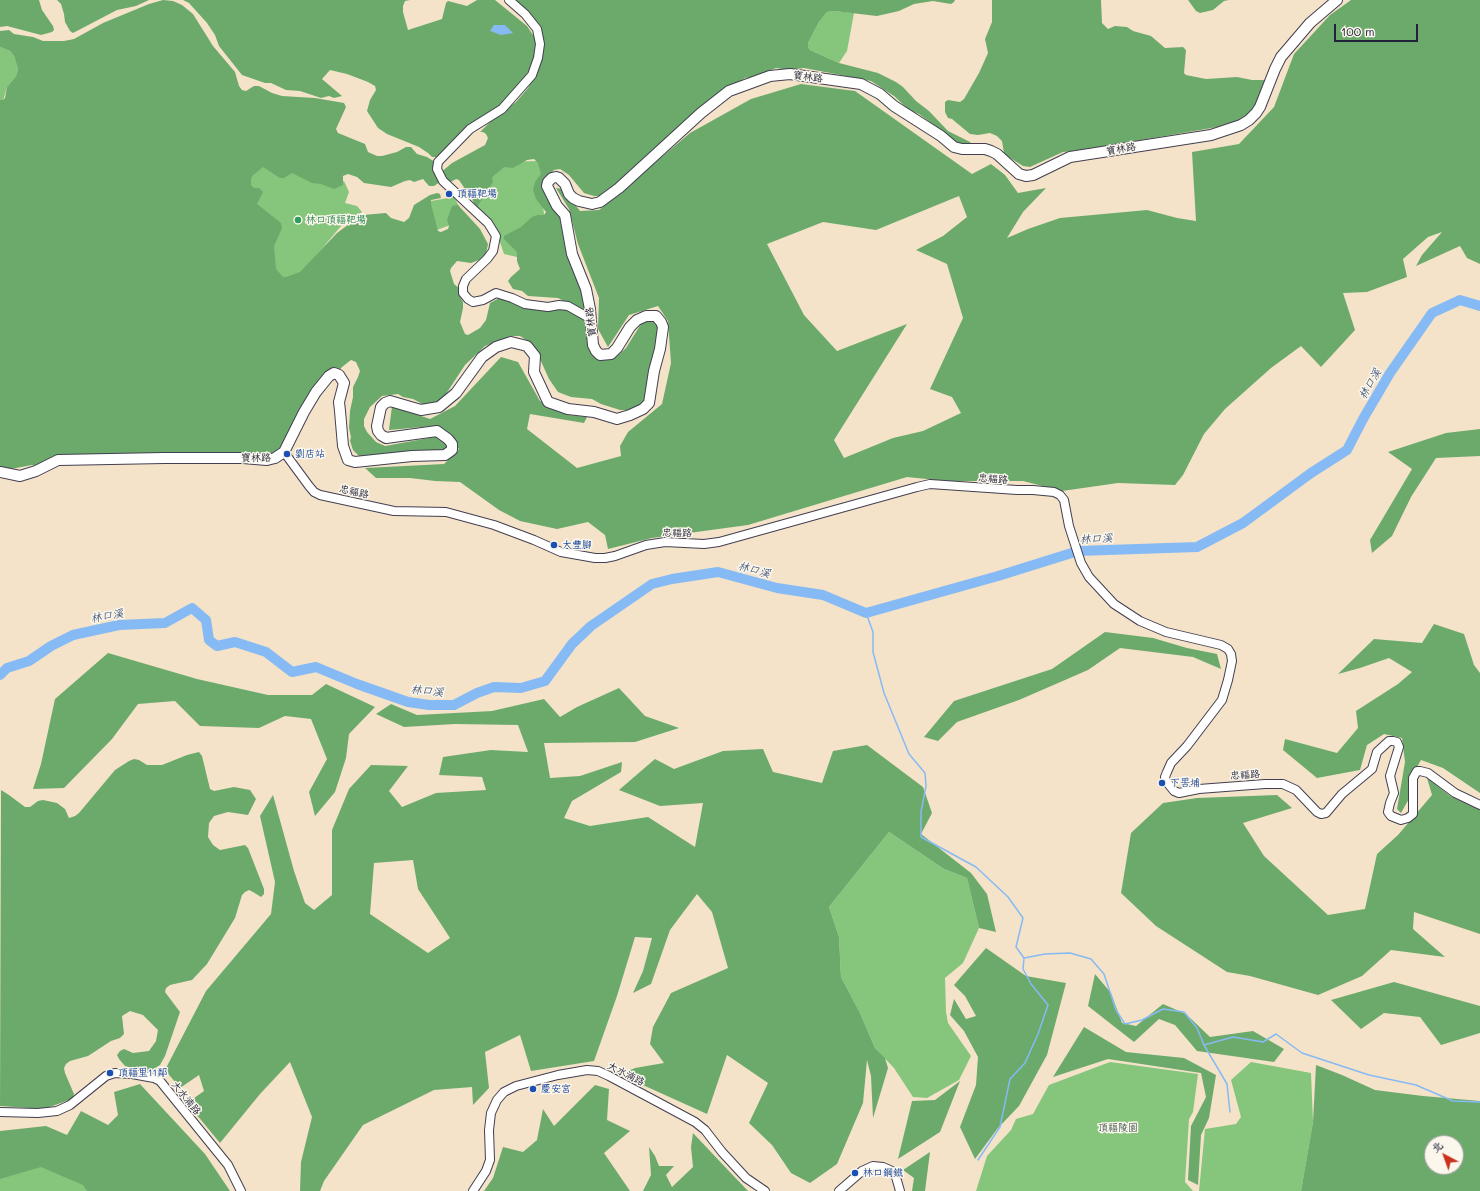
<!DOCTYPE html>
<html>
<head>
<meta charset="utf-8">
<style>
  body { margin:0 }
  #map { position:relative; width:1480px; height:1191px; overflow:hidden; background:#f4e3c9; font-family:Mali,"LXGW WenKai TC",sans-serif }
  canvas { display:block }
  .north { position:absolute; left:1424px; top:1135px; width:40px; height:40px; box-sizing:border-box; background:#fbf7ec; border:1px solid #a4a2a5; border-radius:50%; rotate:319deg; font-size:11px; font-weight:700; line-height:16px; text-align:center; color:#22223b }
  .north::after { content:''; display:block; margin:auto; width:14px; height:18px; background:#c8321e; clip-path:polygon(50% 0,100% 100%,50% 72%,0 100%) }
  .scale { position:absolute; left:1334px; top:24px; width:84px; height:18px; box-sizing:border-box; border:2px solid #22223b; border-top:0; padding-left:5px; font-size:12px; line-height:14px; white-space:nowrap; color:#22223b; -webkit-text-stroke:3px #fbf7ec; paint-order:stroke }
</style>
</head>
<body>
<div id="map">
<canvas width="1480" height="1191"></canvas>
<div class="north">北</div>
<div class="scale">100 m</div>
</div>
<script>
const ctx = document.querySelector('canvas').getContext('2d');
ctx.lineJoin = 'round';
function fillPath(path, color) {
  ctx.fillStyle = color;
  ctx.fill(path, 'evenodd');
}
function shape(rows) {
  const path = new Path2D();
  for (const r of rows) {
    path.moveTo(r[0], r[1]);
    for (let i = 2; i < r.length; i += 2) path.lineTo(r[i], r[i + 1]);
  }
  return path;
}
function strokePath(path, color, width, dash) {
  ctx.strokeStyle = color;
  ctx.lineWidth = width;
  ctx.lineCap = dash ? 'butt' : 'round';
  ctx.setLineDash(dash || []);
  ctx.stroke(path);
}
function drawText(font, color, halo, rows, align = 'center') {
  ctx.font = font + ' Mali,"LXGW WenKai TC",sans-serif';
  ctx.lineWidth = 3;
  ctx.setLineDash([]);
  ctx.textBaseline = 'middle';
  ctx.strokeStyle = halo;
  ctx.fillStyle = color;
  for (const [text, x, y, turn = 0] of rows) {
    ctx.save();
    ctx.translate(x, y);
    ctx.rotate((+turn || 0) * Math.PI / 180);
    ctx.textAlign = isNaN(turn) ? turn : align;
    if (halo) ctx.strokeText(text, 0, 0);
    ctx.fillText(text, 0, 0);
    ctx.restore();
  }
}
fillPath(shape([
  [834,11,854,13,847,51,839,63,810,50,808,47,808,43,819,22,827,12],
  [0,47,10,51,14,56,18,69,16,76,7,87,3,101,0,100],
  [203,141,336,183,344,181,349,192,345,203,357,206,362,212,341,226,284,294],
  [541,161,541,193,546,227,530,260,504,254,498,236,472,204,498,162],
  [454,197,466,219,421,236,431,201],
  [889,832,944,869,967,878,979,928,963,963,945,978,946,1012,948,1023,971,1056,959,1080,927,1098,913,1097,894,1068,875,1048,860,1013,841,977,839,937,829,907],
  [1110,1062,1198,1074,1193,1112,1189,1119,1185,1182,1193,1191,976,1191,987,1156,1011,1130,1016,1119,1033,1114,1049,1085],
  [1251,1062,1311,1073,1313,1122,1301,1191,1199,1191,1205,1129,1236,1124,1241,1117,1231,1080],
  [35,1152,98,1191,0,1191,0,1154]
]), '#86c57c');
fillPath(shape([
  [0,0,39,0,42,10,53,26,54,30,52,32,41,35,7,26,0,27],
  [57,0,149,0,136,6,117,10,73,33,70,31,65,22,64,14,61,4],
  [163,0,173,1,182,5,193,14,213,46,235,72,239,86,242,90,246,91,254,86,259,86,272,93,282,96,315,98,344,103,346,107,336,129,338,133,365,144,368,152,377,156,382,156,397,152,406,147,411,147,417,154,427,157,435,162,440,182,434,186,429,186,423,179,414,182,410,180,405,181,391,187,364,183,357,177,348,174,343,176,343,185,334,189,321,184,312,183,292,173,284,178,280,178,263,167,252,176,251,180,251,185,254,188,259,188,263,192,257,204,281,223,282,228,274,246,276,269,283,277,286,277,300,272,337,233,360,216,363,215,386,213,391,218,404,222,409,218,414,205,430,195,437,193,440,194,441,198,431,200,431,204,438,231,441,232,448,229,449,226,447,220,452,206,458,205,480,229,488,244,486,254,479,260,471,263,457,261,451,268,450,271,454,284,459,288,459,295,463,302,463,308,460,322,465,334,468,335,480,328,486,320,490,303,503,296,561,307,584,317,592,324,596,347,608,358,615,358,626,348,641,324,647,321,654,320,661,327,649,397,639,407,630,410,620,410,601,404,592,399,571,397,558,392,549,379,535,348,531,343,520,336,510,336,485,346,465,365,444,397,437,403,428,407,413,399,403,397,398,394,382,396,370,407,364,419,364,426,367,432,376,442,385,446,440,436,448,447,445,449,369,461,363,459,358,455,353,450,350,441,351,437,349,428,350,411,353,397,353,387,358,377,360,371,356,362,351,360,342,367,276,456,104,455,36,466,32,465,11,469,0,468,0,100,3,100,5,98,7,87,16,76,18,69,14,56,10,51,0,47,0,31,9,30,14,34,33,37,43,41,64,41,74,39,103,23,149,4],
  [183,0,410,0,405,1,403,6,403,12,408,30,442,19,446,3,448,1,467,6,477,0,495,0,527,26,535,38,535,45,534,56,526,77,511,98,440,157,432,157,428,153,419,147,387,134,378,128,367,111,370,100,376,90,375,86,368,82,347,74,330,70,322,79,342,96,334,98,329,96,321,98,300,91,286,90,271,83,265,83,242,75,219,46,215,35,207,23,189,3],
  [508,0,955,0,954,2,951,4,933,1,914,4,899,11,877,16,834,11,827,12,819,22,808,43,808,47,810,50,839,63,878,73,896,82,903,87,916,101,929,111,948,131,970,142,972,145,964,145,947,139,937,127,919,114,909,110,894,96,871,81,862,79,804,68,789,70,776,68,754,77,745,78,724,91,640,166,601,196,594,196,584,193,569,175,560,169,554,170,548,176,564,221,587,310,577,308,558,298,528,296,522,291,513,289,508,281,511,277,520,269,517,261,517,252,504,239,504,236,521,227,532,217,537,215,544,215,546,212,536,199,533,190,535,182,541,174,538,163,534,159,527,160,513,168,504,167,502,169,492,177,493,182,477,207,459,180,456,179,449,183,440,173,452,163,485,145,488,138,486,134,483,132,480,132,493,119,516,102,528,88,540,64,543,53,542,41,539,34],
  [992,0,1101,0,1102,23,1108,29,1115,26,1127,27,1133,31,1151,36,1165,48,1183,47,1186,50,1184,73,1186,75,1206,79,1237,77,1252,80,1265,80,1269,81,1267,89,1248,116,1229,125,1083,150,1063,152,1030,167,1023,166,1007,156,1004,153,1002,141,997,136,990,133,978,135,970,134,952,119,948,118,945,112,945,102,948,100,960,102,964,99,979,73,988,53,985,39,992,22],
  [1188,0,1229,0,1224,1,1213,10,1200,13,1196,11],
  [1351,0,1480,0,1480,264,1467,258,1460,246,1416,266,1422,255,1442,232,1428,237,1403,259,1407,277,1367,292,1343,293,1355,330,1321,367,1301,346,1271,368,1225,409,1204,434,1183,475,1175,485,1118,483,1062,491,1023,481,946,481,907,477,748,525,652,538,608,549,605,535,588,522,557,529,520,521,499,510,460,482,435,481,410,478,376,478,365,468,444,464,459,449,452,440,433,426,389,430,392,406,430,419,455,406,501,357,518,362,540,401,568,415,587,417,584,423,530,414,527,429,577,468,621,456,620,446,628,432,662,404,671,363,668,321,658,306,629,315,608,347,598,329,599,298,578,244,569,209,556,188,563,189,580,211,599,210,690,133,751,99,801,84,855,91,972,174,991,164,1005,175,1018,193,1046,188,1023,212,1007,238,1028,229,1060,218,1147,210,1177,218,1196,221,1192,152,1239,144,1274,107,1294,54,1330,15],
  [959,196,967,217,943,236,916,250,947,264,963,318,930,389,952,397,961,413,923,431,893,438,844,458,834,440,907,324,837,351,804,315,767,244,823,222,876,230],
  [1480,429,1480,456,1436,458,1411,497,1392,536,1372,553,1370,540,1412,469,1388,452,1446,433],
  [1434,624,1464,634,1474,665,1480,673,1480,793,1443,768,1421,760,1412,776,1410,797,1401,813,1397,809,1405,762,1402,738,1384,734,1367,745,1360,770,1317,778,1283,750,1285,739,1337,753,1358,728,1356,711,1398,684,1412,672,1389,658,1360,668,1338,674,1374,639,1422,643],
  [1105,632,1153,638,1187,648,1217,654,1221,669,1193,657,1120,648,1088,670,1019,700,957,722,938,741,924,737,954,701,1052,669],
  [108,653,197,679,268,695,312,695,326,684,375,707,349,734,346,758,335,792,315,816,309,792,327,759,311,719,285,716,259,728,200,726,175,701,138,704,112,739,64,788,33,789,41,764,55,699],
  [619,688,645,716,679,728,635,742,544,743,550,778,580,776,622,762,621,772,572,801,564,818,590,826,648,817,695,847,703,803,660,806,619,790,655,759,674,769,723,751,763,749,773,772,822,783,833,751,867,745,923,787,932,813,921,834,971,873,987,894,996,932,979,928,967,878,944,869,889,832,829,907,839,937,841,977,860,1013,875,1048,885,1058,888,1068,873,1118,871,1076,867,1060,863,1103,837,1164,810,1183,791,1173,772,1145,749,1123,768,1083,727,1055,707,1114,634,1081,626,1072,635,1068,664,1063,650,1044,653,1027,671,993,728,968,712,912,697,894,670,930,651,984,633,993,643,971,652,938,635,937,617,996,594,1061,531,1071,520,1035,485,1052,489,1088,473,1105,472,1087,434,1090,363,1125,324,1181,320,1191,300,1191,301,1162,312,1117,290,1062,260,1094,220,1143,187,1103,204,1091,199,1075,180,1088,165,1070,206,991,271,914,275,882,260,816,273,795,294,871,305,903,314,910,332,895,332,830,349,789,371,765,408,766,389,791,402,807,436,793,486,790,482,777,439,775,443,757,491,750,528,752,518,725,455,724,404,727,376,714,391,704,417,715,492,711,544,699,560,717,577,707],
  [413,860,418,889,450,938,428,953,370,914,374,863],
  [199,752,202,756,210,789,214,791,234,787,250,790,256,799,248,815,228,812,214,816,209,823,208,837,213,845,220,850,245,845,248,848,264,889,264,894,261,897,253,892,249,890,245,892,242,895,235,918,207,964,192,980,170,985,166,988,165,992,180,1012,165,1056,160,1065,152,1070,143,1071,125,1066,119,1059,117,1055,120,1051,124,1049,133,1053,149,1051,156,1041,158,1030,143,1015,130,1011,122,1016,124,1034,120,1038,111,1041,88,1056,70,1061,66,1064,64,1068,65,1073,74,1094,72,1099,44,1109,0,1106,1,790,9,795,25,807,30,807,38,801,43,800,57,803,65,809,69,818,75,816,79,813,115,770,129,761,134,759,139,760,147,765,162,765,187,755],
  [1427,778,1450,796,1480,810,1480,934,1414,912,1413,929,1445,957,1391,950,1362,976,1318,995,1250,976,1227,972,1156,926,1121,893,1131,833,1163,803,1197,798,1277,795,1292,808,1243,823,1264,856,1328,915,1365,909,1377,854,1398,835,1432,795],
  [986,948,1026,976,1066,983,1047,1055,1019,1106,998,1128,975,1159,960,1127,976,1085,978,1057,964,1031,950,1015,954,999,966,1019,976,1016,965,996,954,985],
  [1095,974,1111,993,1122,1023,1136,1026,1163,1004,1186,1014,1210,1037,1253,1031,1284,1049,1274,1062,1197,1051,1175,1025,1159,1019,1134,1042,1088,1006],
  [1394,982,1480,1006,1480,1033,1441,1045,1420,1017,1384,1013,1361,1029,1331,1000],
  [1084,1027,1126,1052,1184,1058,1216,1075,1209,1118,1201,1135,1198,1185,1188,1180,1191,1126,1206,1097,1201,1073,1108,1059,1053,1077],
  [1316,1065,1342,1075,1375,1090,1423,1096,1480,1101,1480,1191,1301,1191,1313,1122],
  [1432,1143,1456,1143,1456,1167,1432,1167],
  [960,1081,940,1132,898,1159,912,1101,935,1100],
  [140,1084,205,1154,230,1191,87,1191,83,1185,41,1167,0,1179,0,1131,46,1126,67,1135,81,1111,108,1125,118,1115,114,1092],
  [595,1085,609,1089,607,1120,630,1131,604,1153,630,1191,484,1191,493,1178,503,1147,523,1152,537,1140,543,1109,554,1126],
  [693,1133,727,1169,748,1191,643,1191,651,1175,649,1147,655,1156,659,1166,674,1166,666,1175,672,1187,693,1167,691,1147],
  [930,1152,925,1191,912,1191,914,1178,903,1170]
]), '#6caa6c');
fillPath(shape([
  [494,25,505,25,513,33,501,35,490,31]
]), '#86baf4');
strokePath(shape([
  [866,613,873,632,873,652,884,693,909,754,925,773,926,786,921,812,921,837,976,867,1008,897,1023,918,1016,947,1024,958,1045,954,1070,953,1091,959,1104,974,1116,1010,1125,1024,1142,1020,1163,1009,1184,1012,1197,1028,1204,1045,1233,1037,1263,1042,1276,1034,1302,1053,1369,1075,1416,1085,1453,1101,1480,1102],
  [1204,1045,1227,1084,1230,1112],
  [978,1160,1000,1127,1010,1079,1025,1063,1038,1034,1048,1005,1031,984,1023,969,1024,958]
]), '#86baf4', 1.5);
strokePath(shape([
  [0,675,7,668,29,661,51,646,73,635,119,625,165,623,192,608,206,620,209,640,217,646,235,642,266,652,292,672,316,667,357,684,408,702,429,705,454,705,477,693,494,687,521,688,545,681,572,644,591,626,652,584,672,579,718,572,777,588,823,595,866,613,998,576,1078,551,1197,547,1243,523,1311,473,1347,450,1363,419,1390,373,1432,313,1460,300,1480,306]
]), '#86baf4', 10);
const minor = shape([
  [509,0,525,14,537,29,540,44,538,58,532,75,502,109,470,129,438,162,437,169,443,181,488,223,496,236,493,251,487,259,466,279,463,286,463,293,468,299,473,302,483,300,496,293,512,298,525,304,548,307,559,305,568,306,591,319],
  [284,452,309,486,314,492,320,495,394,511,446,512,494,525,534,540,561,552,595,558,605,558,615,556,646,545,665,542,704,544,719,542,917,487,930,484,1017,490,1033,490,1054,492,1060,495,1064,500,1069,526,1081,563,1089,577,1114,604,1140,621,1166,632,1221,645,1228,649,1231,654,1232,661,1228,680,1222,700,1187,746,1171,763,1167,772,1165,777,1166,781,1174,791,1179,793,1199,789,1265,784,1283,784,1296,790,1317,812,1321,814,1326,813,1342,794,1372,769,1377,752,1389,741,1393,741,1397,742,1399,747,1390,776,1394,793,1390,803,1388,812,1391,816,1401,820,1408,818,1413,814,1413,778,1417,771,1420,771,1428,773,1455,793,1480,805],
  [0,1112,38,1113,57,1111,70,1105,106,1076,115,1073,132,1074,154,1078,160,1081,228,1165,241,1191],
  [473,1191,486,1171,490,1160,489,1130,491,1113,497,1100,504,1092,516,1086,558,1075,587,1070,598,1071,609,1076,695,1122,705,1130,722,1152,746,1178,765,1191],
  [839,1191,862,1171,873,1166,883,1167,892,1171,896,1177,900,1191]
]);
const major = shape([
  [0,472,20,476,36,471,58,460,164,458,243,458,267,460,275,458,284,452,304,412,316,392,329,376,334,373,339,375,344,383,339,402,340,411,343,446,348,460,355,462,412,456,445,455,452,450,452,444,448,439,437,431,386,438,381,435,378,431,377,426,381,407,385,403,390,401,421,410,439,407,456,393,482,357,496,347,511,342,527,346,535,356,534,372,548,402,568,409,594,412,617,419,630,415,643,409,649,403,654,371,660,349,663,327,661,322,656,316,646,316,637,320,630,327,617,348,611,354,600,355,596,351,593,345,590,309,586,289,572,254,565,215,557,206,547,186,548,182,552,178,556,177,559,178,565,184,569,194,573,198,579,201,592,204,600,202,619,188,701,113,729,91,770,76,790,74,861,84,880,94,894,106,941,136,954,147,962,149,985,149,991,151,997,154,1019,174,1026,176,1033,175,1070,157,1211,135,1241,125,1249,120,1256,113,1260,107,1275,69,1281,57,1310,23,1337,0]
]);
strokePath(minor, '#423f50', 10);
strokePath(major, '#423f50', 12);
strokePath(minor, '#fff', 8);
strokePath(major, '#fff', 10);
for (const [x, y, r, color] of [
  [449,194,4,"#1a4fb4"],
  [298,220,4,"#2e9e5b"],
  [287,454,4,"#1a4fb4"],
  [554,545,4,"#1a4fb4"],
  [1162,783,4,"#1a4fb4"],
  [110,1073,4,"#1a4fb4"],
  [533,1089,4,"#1a4fb4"],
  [855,1173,4,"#1a4fb4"]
]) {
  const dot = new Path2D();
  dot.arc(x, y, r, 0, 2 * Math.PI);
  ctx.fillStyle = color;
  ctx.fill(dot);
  strokePath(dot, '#fbf7ec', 1.5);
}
drawText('10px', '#22223b', '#fbf7ec', [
  ["寶林路",808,77,7],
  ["寶林路",1121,149,-10],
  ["寶林路",591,322,-96],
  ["寶林路",256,458,-1],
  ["忠福路",993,479,4],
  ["忠福路",354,492,13],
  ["忠福路",677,533,1],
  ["忠福路",1245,775,-4],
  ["大水湳路",626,1074,27],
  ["大水湳路",186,1098,51]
]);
drawText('10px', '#164399', '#fbf7ec', [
  ["頂福靶場",457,194],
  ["劉店站",295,454],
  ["大豐腳",562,545],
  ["下罟埔",1170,783],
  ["頂福里11鄰",118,1073],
  ["慶安宮",541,1089],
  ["林口鋼鐵",863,1173]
], 'left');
drawText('10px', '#27864d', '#fbf7ec', [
  ["林口頂福靶場",306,220]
], 'left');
drawText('10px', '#455b52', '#fbf7ec', [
  ["頂福陵園",1118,1128]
]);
drawText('italic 11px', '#45577c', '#fbf7ec', [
  ["林口溪",1370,384,-60],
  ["林口溪",1096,539,-3],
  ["林口溪",754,570,15],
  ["林口溪",107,616,-10],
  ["林口溪",427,691,6]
]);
</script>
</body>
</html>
